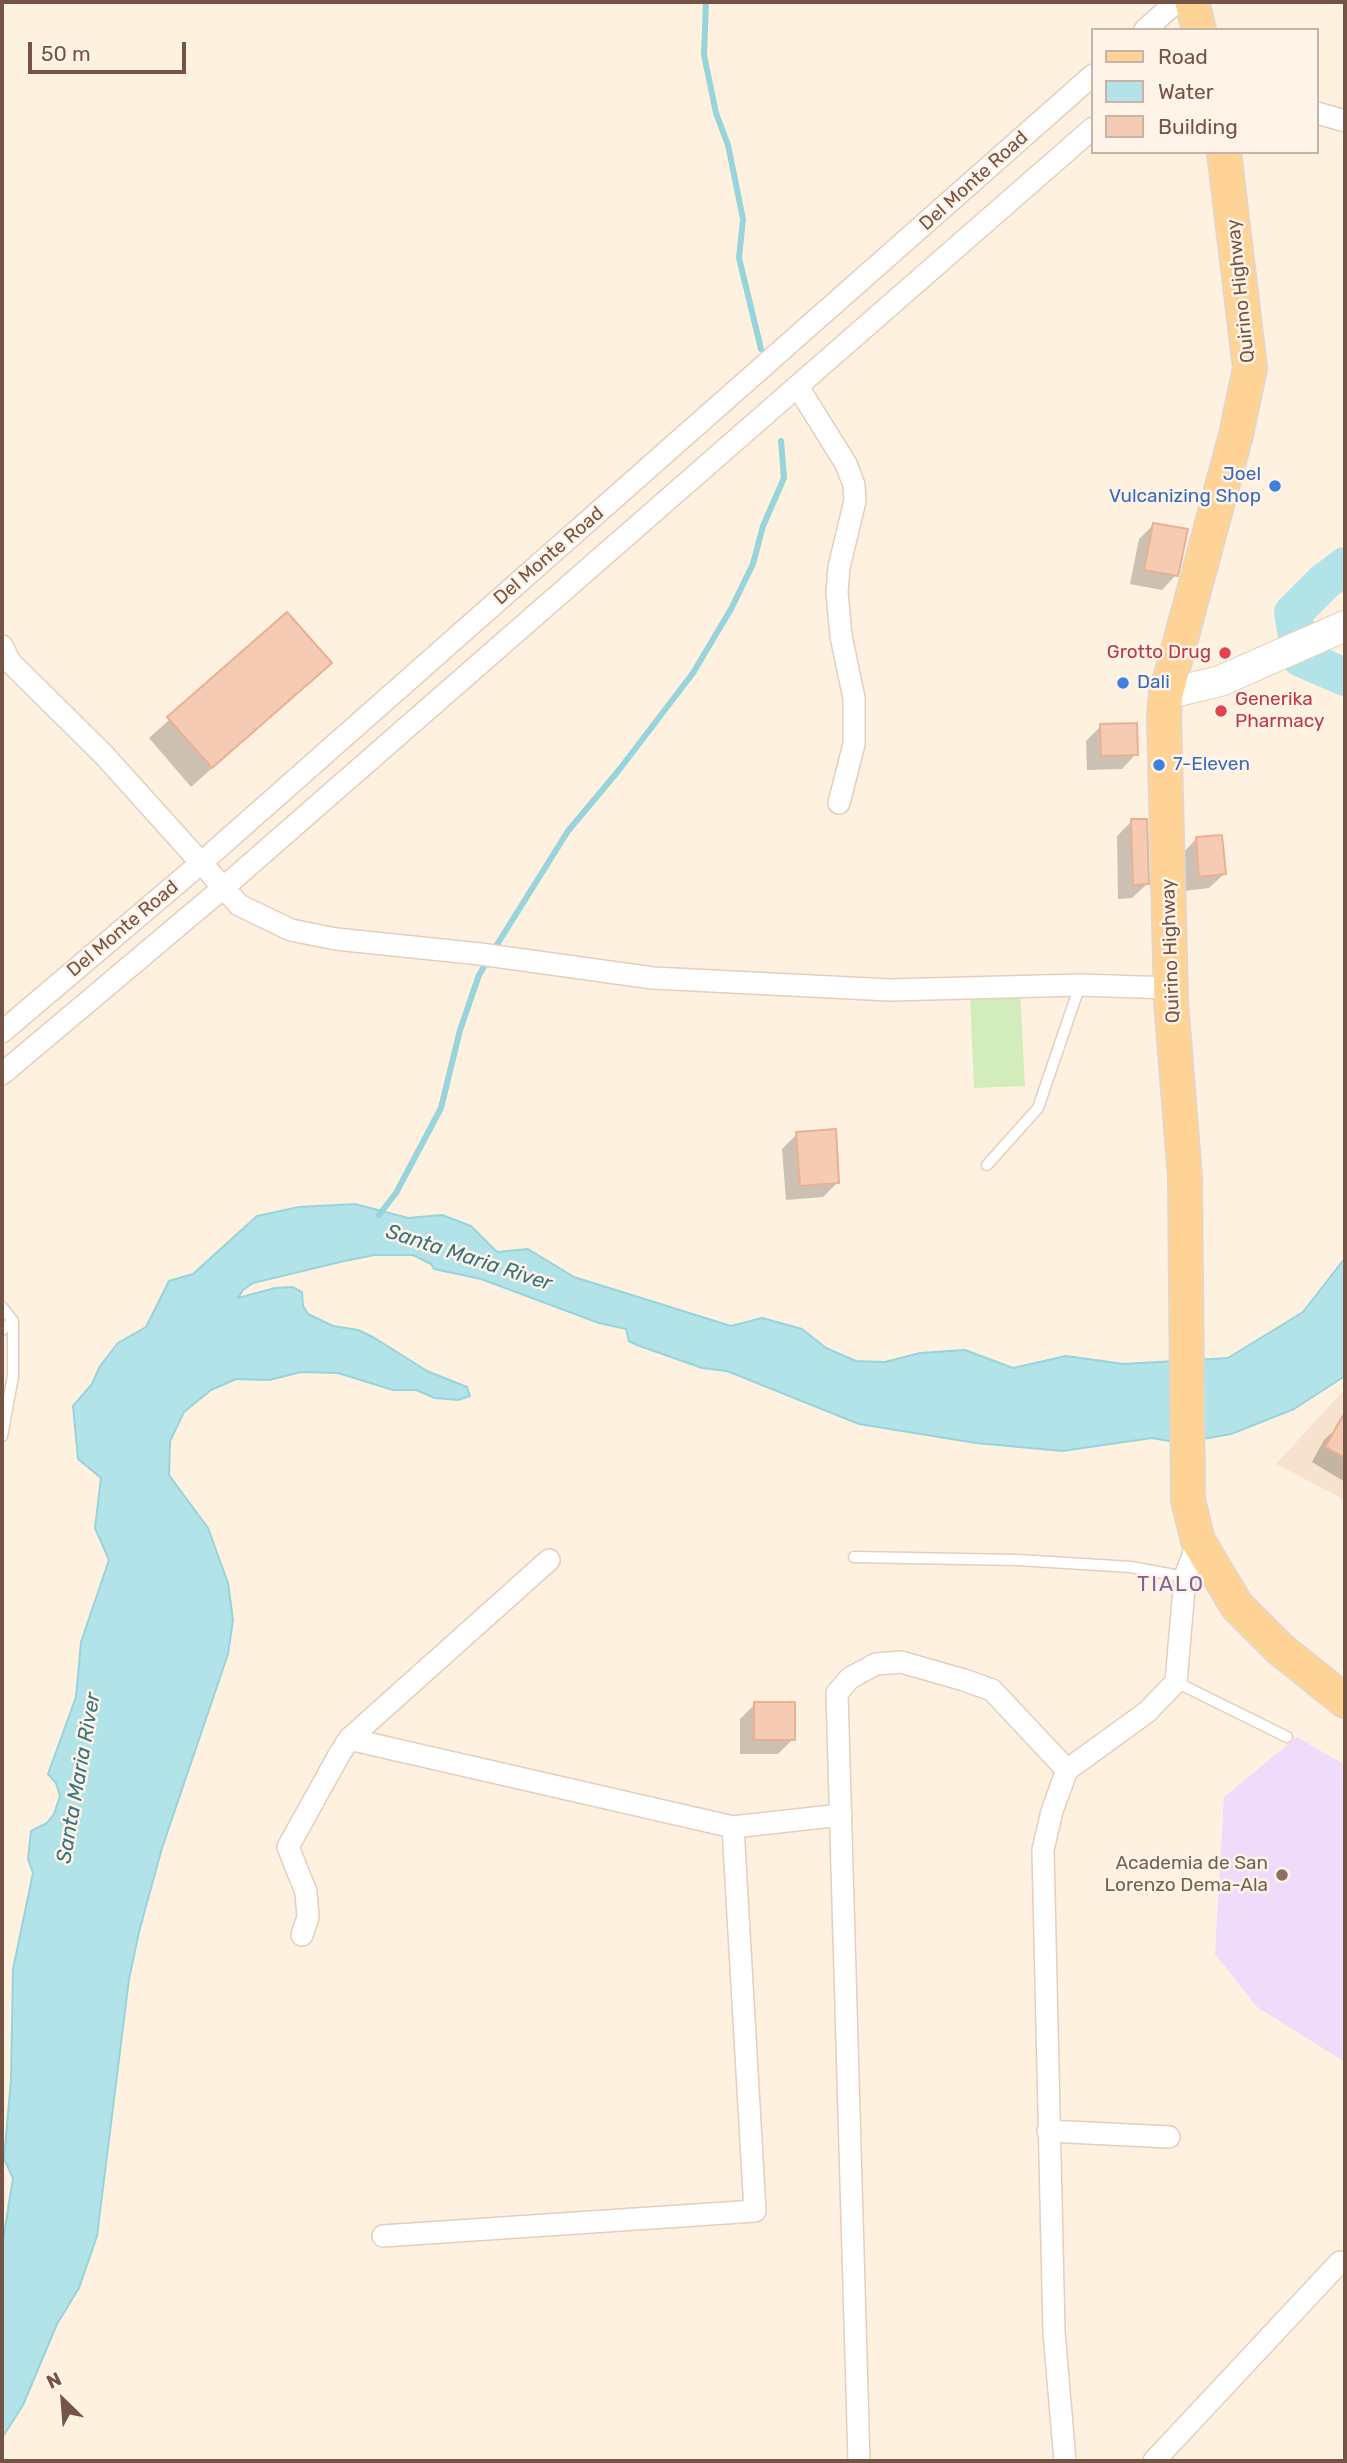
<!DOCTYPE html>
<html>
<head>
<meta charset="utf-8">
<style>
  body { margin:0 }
  #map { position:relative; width:1347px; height:2463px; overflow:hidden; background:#fef1df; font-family:Rubik,sans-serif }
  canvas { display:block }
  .frame { position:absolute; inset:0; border:4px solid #765445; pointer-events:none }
  .legend { position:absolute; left:1091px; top:28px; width:228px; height:126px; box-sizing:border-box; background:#fff4e7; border:2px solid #c8b4a6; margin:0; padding:9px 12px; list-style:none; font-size:21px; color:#765445 }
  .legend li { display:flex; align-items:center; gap:14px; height:35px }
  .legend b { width:35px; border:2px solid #c8b4a6 }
  .north { position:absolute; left:28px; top:2365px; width:70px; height:70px; -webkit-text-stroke:5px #fff4e7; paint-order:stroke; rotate:335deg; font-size:19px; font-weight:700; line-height:28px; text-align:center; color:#765445 }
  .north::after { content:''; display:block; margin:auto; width:24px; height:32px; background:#765445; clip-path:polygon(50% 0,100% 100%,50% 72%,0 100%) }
  .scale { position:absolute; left:28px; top:42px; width:158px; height:32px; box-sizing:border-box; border:4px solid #765445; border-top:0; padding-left:9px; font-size:21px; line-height:24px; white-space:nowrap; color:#765445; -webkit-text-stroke:5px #fff4e7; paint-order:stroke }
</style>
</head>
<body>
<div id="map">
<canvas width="1347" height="2463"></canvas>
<div class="frame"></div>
<ul class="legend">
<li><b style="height:9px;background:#ffd395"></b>Road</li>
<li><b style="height:19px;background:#b2e3e9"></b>Water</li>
<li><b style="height:19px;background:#f6cbb4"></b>Building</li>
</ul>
<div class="north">N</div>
<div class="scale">50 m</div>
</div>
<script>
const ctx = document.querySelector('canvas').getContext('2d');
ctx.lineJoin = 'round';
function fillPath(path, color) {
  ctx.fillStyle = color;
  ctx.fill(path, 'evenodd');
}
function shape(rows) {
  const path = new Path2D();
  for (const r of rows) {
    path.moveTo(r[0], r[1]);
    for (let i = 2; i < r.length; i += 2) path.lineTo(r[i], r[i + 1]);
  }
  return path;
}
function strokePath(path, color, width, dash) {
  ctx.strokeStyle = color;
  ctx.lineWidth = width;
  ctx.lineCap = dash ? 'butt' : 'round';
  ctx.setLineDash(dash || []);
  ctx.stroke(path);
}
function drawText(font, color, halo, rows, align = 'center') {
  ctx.font = font + ' Rubik,sans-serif';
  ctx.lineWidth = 5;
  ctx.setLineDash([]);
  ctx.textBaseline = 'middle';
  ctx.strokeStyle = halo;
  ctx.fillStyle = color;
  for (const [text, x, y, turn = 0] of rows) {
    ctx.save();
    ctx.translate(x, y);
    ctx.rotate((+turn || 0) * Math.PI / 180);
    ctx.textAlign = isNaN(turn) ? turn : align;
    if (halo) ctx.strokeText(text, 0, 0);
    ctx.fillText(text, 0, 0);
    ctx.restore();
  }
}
fillPath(shape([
  [1345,1389,1345,1500,1276,1464]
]), '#f6e2cd');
fillPath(shape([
  [1297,1737,1345,1765,1345,2062,1257,2007,1215,1954,1224,1797]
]), '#eedcfa');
fillPath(shape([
  [1020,990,1025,1086,974,1088,970,993]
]), '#d2ecbc');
const water = shape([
  [355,1204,408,1218,442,1215,471,1226,497,1252,528,1249,574,1277,731,1326,762,1318,802,1329,826,1348,856,1361,885,1362,920,1353,965,1350,1013,1368,1066,1356,1124,1364,1228,1358,1303,1312,1345,1258,1345,1376,1294,1409,1231,1434,1180,1443,1152,1438,1062,1451,976,1443,859,1424,727,1371,702,1368,637,1345,629,1341,626,1329,599,1323,481,1279,434,1269,431,1264,413,1255,374,1255,340,1262,253,1283,243,1290,238,1298,275,1288,293,1287,302,1292,303,1306,308,1314,333,1326,358,1330,373,1337,427,1371,467,1387,470,1396,458,1400,435,1398,416,1390,393,1390,338,1373,301,1372,269,1380,236,1379,211,1390,184,1412,170,1441,169,1475,208,1528,228,1583,233,1620,228,1654,162,1848,139,1932,129,1979,97,2236,79,2288,57,2324,23,2405,2,2438,2,2247,13,2178,4,2159,11,2080,13,1969,33,1873,28,1859,31,1831,47,1823,54,1814,60,1796,56,1783,48,1774,76,1697,81,1642,109,1560,95,1528,101,1478,78,1459,73,1406,92,1384,100,1366,118,1343,146,1327,169,1281,193,1274,257,1216,299,1207,355,1204]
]);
fillPath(water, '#b2e3e9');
strokePath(water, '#97d4db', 2);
fillPath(shape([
  [1153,525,1176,575,1162,590,1130,584,1139,539],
  [287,614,330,663,191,787,149,738],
  [1101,726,1136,754,1122,769,1087,770,1086,741],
  [1132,821,1147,884,1132,898,1118,899,1117,836],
  [1196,839,1224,874,1209,888,1185,891,1182,854],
  [797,1134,838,1182,823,1197,786,1200,782,1149],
  [1339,1426,1345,1429,1345,1482,1312,1462,1324,1440],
  [755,1704,793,1739,778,1754,740,1754,740,1719]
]), '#0003');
strokePath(shape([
  [706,2,704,55,716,113,728,145,743,219,739,258,761,349],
  [493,951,568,831,619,770,693,673,731,609,753,564,763,526,784,478,781,441],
  [379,1215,396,1193,441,1108,460,1030,479,975,488,960]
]), '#97d4db', 6);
strokePath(shape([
  [1345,566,1324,582,1293,613,1301,658,1345,677]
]), '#b2e3e9', 38);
const building = shape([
  [1153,523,1188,529,1178,576,1144,570,1153,523],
  [287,612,332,663,212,768,167,717,287,612],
  [1137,723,1138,755,1101,756,1100,724,1137,723],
  [1131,819,1147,819,1149,884,1133,885,1131,819],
  [1222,835,1226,874,1199,877,1196,837,1222,835],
  [836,1129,839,1183,800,1186,796,1132,836,1129],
  [1345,1412,1345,1458,1325,1447,1345,1412],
  [754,1702,795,1702,795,1740,754,1740,754,1702]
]);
fillPath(building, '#f6cbb4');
strokePath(building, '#eab093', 2);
const lane = shape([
  [987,1165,1038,1108,1080,985],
  [2,1307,13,1321,13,1376,2,1436],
  [2,1330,13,1321],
  [854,1557,1018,1560,1131,1567,1185,1577],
  [1176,1682,1287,1737]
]);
const street = shape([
  [1145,30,1176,2],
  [1317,113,1345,121],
  [798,387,846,464,854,485,855,501,839,567,837,592,841,636,854,698,854,744,839,803],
  [2,646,10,662,104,755,239,905,291,930,336,939,480,954,653,978,890,990,1080,985,1171,988],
  [2,1032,201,863,1093,75],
  [2,1074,223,888,1093,128],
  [349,1739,733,1827],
  [302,1935,308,1917,306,1892,288,1847,339,1755,349,1739,549,1560],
  [1048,2131,1169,2137],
  [383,2236,755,2211,733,1827,841,1815],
  [859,2461,837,1693,850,1678,876,1664,901,1662,964,1680,992,1690,1067,1770],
  [1065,2461,1054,2332,1043,1850,1052,1811,1067,1770,1147,1712,1176,1682,1185,1577,1198,1541],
  [1154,2461,1340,2262]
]);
const secondary = shape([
  [1166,694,1220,681,1345,626]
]);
const primary = shape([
  [1192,2,1199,30],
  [1224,152,1250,368,1236,435,1166,694,1164,715,1171,1001,1185,1178,1188,1500,1198,1541,1237,1606,1280,1649,1345,1701]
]);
strokePath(lane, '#e5cebd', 13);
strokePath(street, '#e5cebd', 24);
strokePath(secondary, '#eaceba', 32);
strokePath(primary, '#ded6d2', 36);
strokePath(lane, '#fff', 10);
strokePath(street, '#fff', 21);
strokePath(secondary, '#fff', 30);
strokePath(primary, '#ffd395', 33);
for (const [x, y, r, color] of [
  [1275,486,7,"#3f7fe0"],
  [1225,653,7,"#e0444e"],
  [1123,683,7,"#3f7fe0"],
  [1221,711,7,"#e0444e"],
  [1159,765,7,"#3f7fe0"],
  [1282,1875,7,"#8d6e63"]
]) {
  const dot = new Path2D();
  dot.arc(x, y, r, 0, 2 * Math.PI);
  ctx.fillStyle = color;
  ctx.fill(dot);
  strokePath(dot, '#fff4e7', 2.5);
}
drawText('19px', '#765445', '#fff4e7', [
  ["Del Monte Road",974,181,-42],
  ["Quirino Highway",1241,291,-96],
  ["Del Monte Road",549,556,-41],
  ["Del Monte Road",123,929,-40],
  ["Quirino Highway",1171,951,-92]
]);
drawText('19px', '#366cbe', '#fff4e7', [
  ["Joel",1261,475,"right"],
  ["Vulcanizing Shop",1261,497,"right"],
  ["Dali",1137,683],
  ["7-Eleven",1173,765]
], 'left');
drawText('19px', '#be3a42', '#fff4e7', [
  ["Grotto Drug",1211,653],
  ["Generika",1235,700,"left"],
  ["Pharmacy",1235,722,"left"]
], 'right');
drawText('19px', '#785e54', '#fff4e7', [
  ["Academia de San",1268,1864],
  ["Lorenzo Dema-Ala",1268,1886]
], 'right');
drawText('italic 21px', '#37757e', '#fff4e7', [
  ["Santa Maria River",469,1258,18],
  ["Santa Maria River",79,1778,-80]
]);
ctx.letterSpacing = '2px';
drawText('21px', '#845f9a', '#fff4e7', [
  ["TIALO",1171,1585]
]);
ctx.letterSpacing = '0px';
</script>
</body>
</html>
